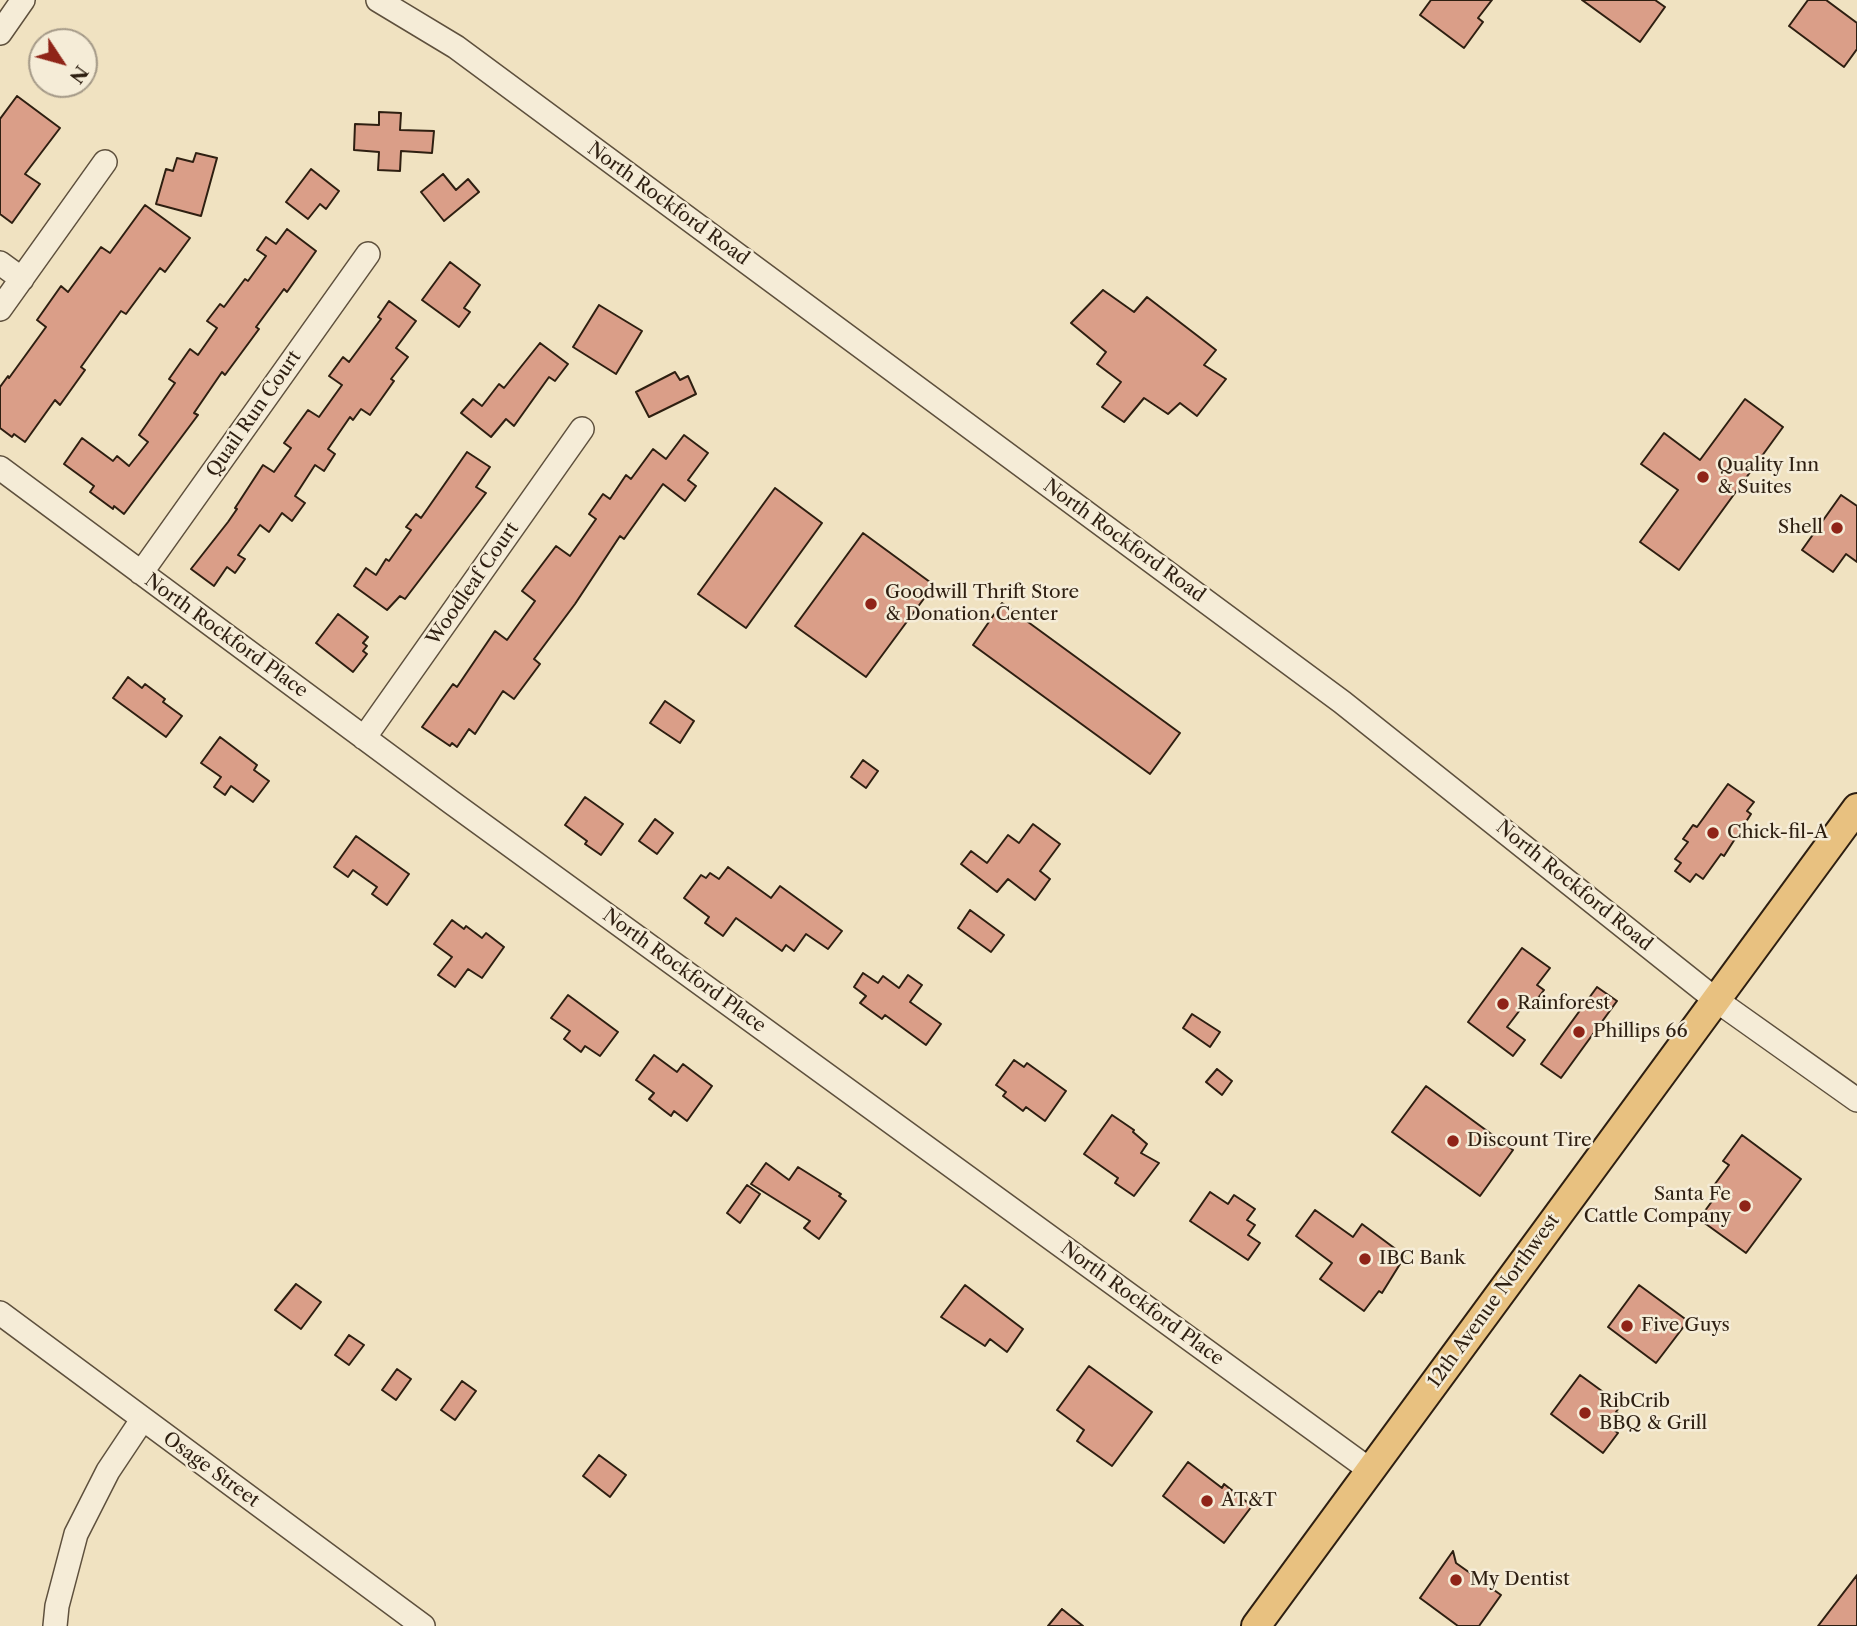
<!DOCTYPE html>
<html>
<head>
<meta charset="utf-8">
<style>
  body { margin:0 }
  #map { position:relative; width:1857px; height:1626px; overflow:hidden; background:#f0e2c1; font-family:"Libre Caslon Text",serif }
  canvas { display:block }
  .north { position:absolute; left:28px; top:28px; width:70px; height:70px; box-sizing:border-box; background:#f5ecd7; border:2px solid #a59a88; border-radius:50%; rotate:126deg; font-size:19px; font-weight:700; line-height:28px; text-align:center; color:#2e1f11 }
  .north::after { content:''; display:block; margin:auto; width:24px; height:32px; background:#8f2418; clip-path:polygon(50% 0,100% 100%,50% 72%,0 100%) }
</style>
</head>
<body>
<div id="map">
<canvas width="1857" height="1626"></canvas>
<div class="north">N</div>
</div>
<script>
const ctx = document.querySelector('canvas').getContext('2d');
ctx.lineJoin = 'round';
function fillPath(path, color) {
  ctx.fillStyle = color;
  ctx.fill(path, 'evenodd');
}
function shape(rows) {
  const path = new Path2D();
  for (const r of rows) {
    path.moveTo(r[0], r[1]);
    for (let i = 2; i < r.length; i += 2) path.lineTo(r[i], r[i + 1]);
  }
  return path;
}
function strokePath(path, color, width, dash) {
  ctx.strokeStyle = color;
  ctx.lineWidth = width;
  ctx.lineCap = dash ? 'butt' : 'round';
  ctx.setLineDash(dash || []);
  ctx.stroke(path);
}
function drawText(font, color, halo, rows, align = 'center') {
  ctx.font = font + ' "Libre Caslon Text",serif';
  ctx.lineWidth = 5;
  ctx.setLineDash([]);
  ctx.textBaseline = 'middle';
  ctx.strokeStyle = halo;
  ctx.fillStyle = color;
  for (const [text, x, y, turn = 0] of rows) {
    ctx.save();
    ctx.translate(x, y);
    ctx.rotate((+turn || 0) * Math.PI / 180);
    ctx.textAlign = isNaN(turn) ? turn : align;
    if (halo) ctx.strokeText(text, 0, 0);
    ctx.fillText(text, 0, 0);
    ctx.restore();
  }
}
const building = shape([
  [1431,0,1492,0,1478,18,1483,22,1464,48,1420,15,1431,0],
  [1582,0,1655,0,1665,7,1640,42,1582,0],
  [1808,0,1826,0,1857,23,1857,49,1844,67,1789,26,1808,0],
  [17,96,60,128,25,174,40,184,12,223,0,214,0,119,17,96],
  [379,112,401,113,400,130,434,131,432,153,401,151,400,171,378,170,379,152,354,150,355,124,379,125,379,112],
  [196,153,217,158,201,216,156,204,166,169,173,171,177,158,193,162,196,153],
  [311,169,339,191,326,209,320,204,308,219,286,202,311,169],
  [443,174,456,190,468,179,479,192,444,221,421,192,443,174],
  [145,205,190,238,165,272,160,268,126,314,121,311,81,367,85,370,60,405,55,400,25,442,14,434,12,437,0,428,0,387,8,376,9,378,46,327,37,320,61,286,68,292,101,247,110,253,145,205],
  [287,229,316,251,287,292,284,289,256,327,259,329,225,375,222,372,194,413,198,415,124,514,114,506,113,509,90,492,94,486,64,464,82,438,113,461,117,456,129,466,148,442,139,435,175,383,169,379,190,349,198,355,217,328,207,321,220,304,224,307,245,279,248,281,266,256,257,250,266,237,276,244,287,229],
  [450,262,480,285,464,308,470,312,459,327,422,300,450,262],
  [1103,290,1134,312,1147,297,1216,350,1204,365,1226,379,1197,416,1180,403,1168,414,1144,398,1124,422,1102,407,1121,382,1097,364,1106,352,1071,323,1103,290],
  [389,301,416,321,396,348,408,357,391,379,394,381,370,415,361,409,353,420,350,417,328,449,335,454,324,471,315,465,295,496,305,503,292,521,282,513,269,532,260,525,238,555,245,559,235,573,227,567,214,586,191,569,228,522,237,509,235,508,263,465,274,472,291,448,284,443,308,410,319,417,342,385,329,376,343,357,349,362,381,319,378,317,389,301],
  [599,305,642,331,616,374,573,347,599,305],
  [540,343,568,364,555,381,549,377,514,426,506,419,491,437,461,413,473,399,482,406,499,384,504,388,540,343],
  [675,372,680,380,688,376,696,394,649,417,636,392,675,372],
  [1745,399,1783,427,1679,570,1640,542,1678,490,1641,464,1664,433,1700,460,1745,399],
  [684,435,708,453,688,480,696,486,685,501,663,484,624,539,620,536,575,604,534,659,540,664,514,699,503,691,475,734,469,729,457,747,452,743,450,746,422,727,453,684,457,687,495,631,507,640,535,601,522,591,556,546,570,556,596,519,589,514,603,494,610,499,626,475,631,479,653,449,666,459,684,435],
  [467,452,490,467,476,487,486,493,405,599,400,596,387,610,354,586,366,568,376,575,386,559,389,561,411,530,406,527,416,514,421,518,467,452],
  [775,488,822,523,746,628,698,594,775,488],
  [1841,495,1857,506,1857,562,1846,554,1833,572,1802,550,1841,495],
  [863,533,934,585,866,677,795,626,863,533],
  [1002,603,1180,733,1150,774,973,645,1002,603],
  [338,614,368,637,363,643,367,646,363,651,367,654,353,672,316,643,338,614],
  [128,677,142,688,145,684,165,699,163,702,182,716,166,737,113,698,128,677],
  [665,701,694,721,680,743,650,723,665,701],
  [220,737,257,765,254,770,269,781,253,802,231,786,225,795,214,787,221,777,201,763,220,737],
  [863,760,878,771,866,788,851,777,863,760],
  [1728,784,1754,802,1747,811,1751,814,1724,856,1721,854,1703,879,1696,874,1690,882,1675,871,1681,863,1675,859,1688,842,1683,839,1693,825,1697,827,1728,784],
  [585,797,623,824,601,855,585,844,587,841,565,825,585,797],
  [655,819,673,833,657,854,639,841,655,819],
  [1033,824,1060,844,1040,871,1050,879,1035,900,1008,879,997,892,961,864,971,851,987,863,1008,835,1019,843,1033,824],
  [356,836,409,874,387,905,372,894,377,887,353,870,348,877,334,867,356,836],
  [728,867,771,898,780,886,842,931,828,949,806,934,794,951,786,945,782,951,736,918,723,936,705,923,709,917,684,898,701,875,706,878,710,873,719,879,728,867],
  [970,910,1004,935,991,952,958,928,970,910],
  [452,920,464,929,466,926,482,938,486,933,504,947,482,978,468,969,455,987,438,975,452,957,434,944,452,920],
  [1522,948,1550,968,1537,985,1544,990,1532,1006,1526,1002,1507,1027,1525,1040,1513,1056,1468,1022,1522,948],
  [863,973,878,983,883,976,899,988,908,975,922,985,910,1002,941,1024,926,1045,885,1015,882,1019,860,1003,866,996,854,987,863,973],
  [1597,987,1617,1001,1561,1078,1541,1064,1597,987],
  [568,995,618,1032,600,1056,585,1046,581,1052,564,1039,570,1031,551,1018,568,995],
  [1192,1014,1220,1032,1210,1047,1183,1028,1192,1014],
  [654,1055,677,1072,683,1064,712,1086,687,1121,674,1111,671,1116,649,1099,654,1093,636,1080,654,1055],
  [1014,1060,1024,1067,1027,1063,1066,1091,1045,1121,1026,1107,1023,1111,1003,1096,1006,1092,996,1085,1014,1060],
  [1217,1069,1232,1081,1222,1095,1206,1082,1217,1069],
  [1426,1086,1513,1150,1480,1196,1392,1132,1426,1086],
  [1112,1115,1134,1130,1133,1132,1147,1144,1141,1153,1159,1163,1134,1196,1115,1183,1118,1178,1084,1154,1112,1115],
  [1742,1135,1801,1179,1746,1253,1699,1219,1718,1193,1712,1188,1729,1165,1723,1161,1742,1135],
  [766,1163,789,1180,798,1167,841,1194,839,1196,846,1201,819,1239,804,1228,810,1221,751,1184,766,1163],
  [747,1185,760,1194,740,1223,727,1213,747,1185],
  [1210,1192,1228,1204,1234,1195,1255,1209,1247,1220,1255,1225,1248,1235,1260,1243,1248,1260,1190,1221,1210,1192],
  [1315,1210,1353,1237,1362,1224,1405,1256,1382,1293,1379,1291,1364,1311,1320,1279,1332,1263,1296,1236,1315,1210],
  [296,1284,321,1302,301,1329,275,1310,296,1284],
  [965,1285,1023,1329,1007,1352,990,1339,985,1346,941,1317,965,1285],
  [1639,1285,1688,1321,1656,1363,1608,1327,1639,1285],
  [349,1335,364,1345,349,1365,335,1355,349,1335],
  [1089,1366,1152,1412,1112,1466,1077,1441,1084,1430,1057,1410,1089,1366],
  [397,1369,411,1379,396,1400,382,1390,397,1369],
  [1580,1375,1621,1405,1616,1412,1624,1417,1614,1430,1618,1433,1603,1453,1551,1414,1580,1375],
  [462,1381,476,1391,455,1420,441,1410,462,1381],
  [599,1455,626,1475,610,1497,583,1476,599,1455],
  [1188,1462,1222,1488,1224,1484,1252,1506,1224,1543,1163,1496,1188,1462],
  [1453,1551,1456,1563,1501,1595,1479,1626,1458,1626,1420,1598,1453,1551],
  [1857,1575,1857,1626,1818,1626,1857,1575],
  [1062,1609,1083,1626,1048,1626,1062,1609]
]);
fillPath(building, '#da9e88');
strokePath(building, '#2e1f11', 2);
const minor = shape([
  [378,0,456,47,1342,702,1716,1000,1857,1100],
  [0,33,23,0],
  [0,263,22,279],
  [0,309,105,162],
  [0,468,451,802,1370,1470],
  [141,573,368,254],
  [364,738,582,429],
  [0,1313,423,1626],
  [55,1626,57,1606,76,1534,108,1471,142,1420]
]);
const major = shape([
  [1256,1626,1857,808]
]);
strokePath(minor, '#5e503d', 26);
strokePath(major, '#2e1f11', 32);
strokePath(minor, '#f5ecd7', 23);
strokePath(major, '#e8c180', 28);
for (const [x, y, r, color] of [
  [1703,477,7,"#8f2418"],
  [1837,528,7,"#8f2418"],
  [871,604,7,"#8f2418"],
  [1713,833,7,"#8f2418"],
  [1503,1004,7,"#8f2418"],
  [1579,1032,7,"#8f2418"],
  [1453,1141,7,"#8f2418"],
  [1745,1206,7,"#8f2418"],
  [1365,1259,7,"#8f2418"],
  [1627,1326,7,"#8f2418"],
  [1585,1413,7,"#8f2418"],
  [1207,1501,7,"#8f2418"],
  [1456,1580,7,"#8f2418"]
]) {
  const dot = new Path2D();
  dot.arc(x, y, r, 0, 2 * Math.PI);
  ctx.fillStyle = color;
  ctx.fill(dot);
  strokePath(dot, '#f5ecd7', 2.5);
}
drawText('19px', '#2e1f11', '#f5ecd7', [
  ["North Rockford Road",668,204,36],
  ["Quail Run Court",254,414,-55],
  ["North Rockford Road",1124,541,36],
  ["Woodleaf Court",473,584,-55],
  ["North Rockford Place",226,636,36],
  ["North Rockford Road",1574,886,39],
  ["North Rockford Place",684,971,36],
  ["12th Avenue Northwest",1494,1301,-54],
  ["North Rockford Place",1142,1304,36],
  ["Osage Street",211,1470,36]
]);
drawText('19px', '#2e1f11', '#f5ecd7', [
  ["Quality Inn",1717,466],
  ["& Suites",1717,488],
  ["Shell",1823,528,"right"],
  ["Goodwill Thrift Store",885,593],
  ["& Donation Center",885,615],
  ["Chick-fil-A",1727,833],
  ["Rainforest",1517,1004],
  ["Phillips 66",1593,1032],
  ["Discount Tire",1467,1141],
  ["Santa Fe",1731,1195,"right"],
  ["Cattle Company",1731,1217,"right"],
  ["IBC Bank",1379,1259],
  ["Five Guys",1641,1326],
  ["RibCrib",1599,1402],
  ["BBQ & Grill",1599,1424],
  ["AT&T",1221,1501],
  ["My Dentist",1470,1580]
], 'left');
</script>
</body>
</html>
